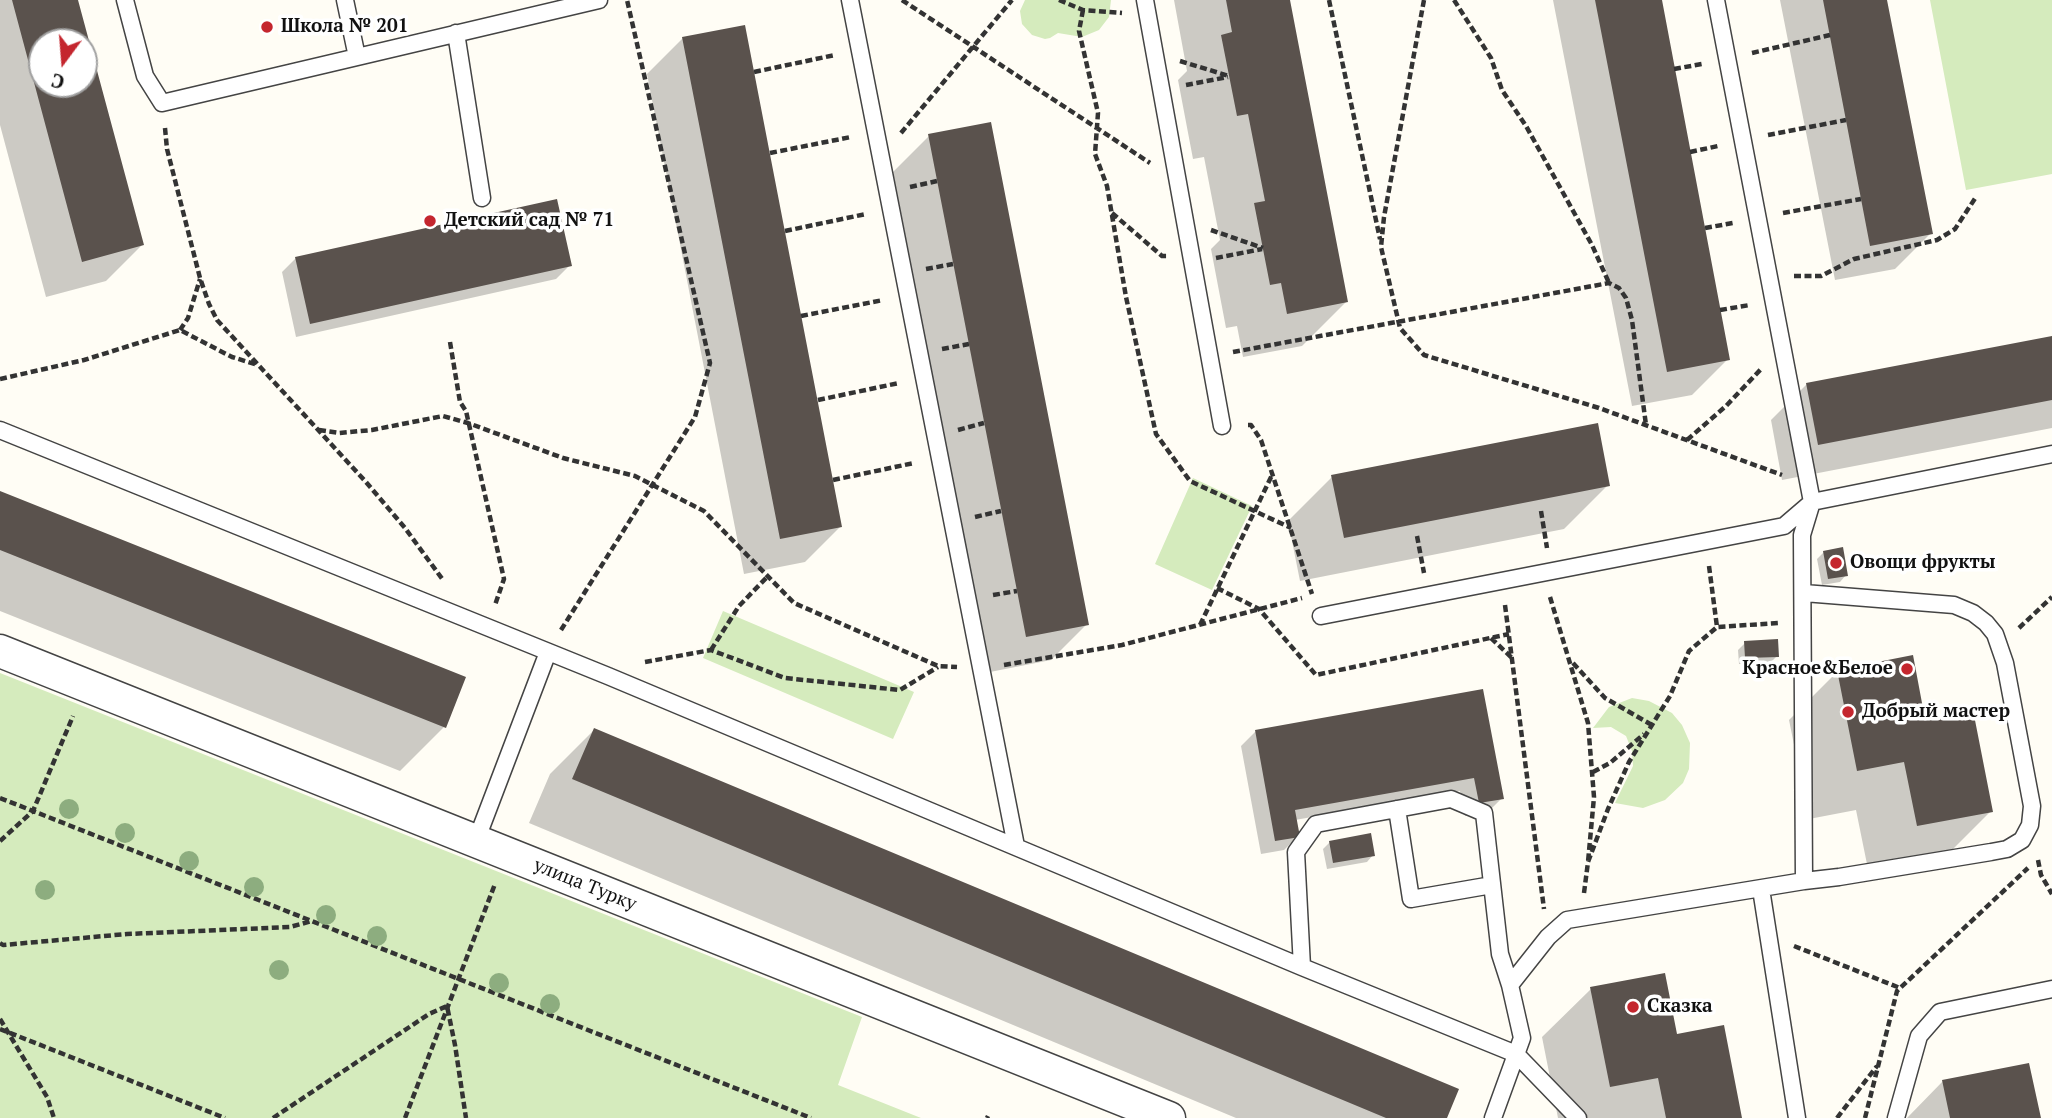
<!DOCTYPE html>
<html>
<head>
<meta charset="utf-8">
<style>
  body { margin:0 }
  #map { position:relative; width:2052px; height:1118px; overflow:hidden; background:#fffdf5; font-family:"PT Serif",serif }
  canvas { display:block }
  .north { position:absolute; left:28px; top:28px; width:70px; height:70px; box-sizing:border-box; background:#fff; border:2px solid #a0a0a0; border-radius:50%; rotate:196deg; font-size:19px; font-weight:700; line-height:28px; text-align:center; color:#111 }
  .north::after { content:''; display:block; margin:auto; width:24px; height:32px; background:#c4262e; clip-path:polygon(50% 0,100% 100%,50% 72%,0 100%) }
</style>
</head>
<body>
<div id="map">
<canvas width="2052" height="1118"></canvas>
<div class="north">С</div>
</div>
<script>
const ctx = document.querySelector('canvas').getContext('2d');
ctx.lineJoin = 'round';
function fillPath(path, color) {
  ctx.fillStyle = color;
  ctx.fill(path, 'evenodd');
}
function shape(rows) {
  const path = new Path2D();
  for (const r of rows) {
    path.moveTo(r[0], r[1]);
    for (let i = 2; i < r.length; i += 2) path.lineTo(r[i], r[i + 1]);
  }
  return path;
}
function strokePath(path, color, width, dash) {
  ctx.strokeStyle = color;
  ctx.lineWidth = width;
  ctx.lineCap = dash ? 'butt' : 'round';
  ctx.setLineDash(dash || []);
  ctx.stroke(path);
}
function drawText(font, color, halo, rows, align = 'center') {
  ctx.font = font + ' "PT Serif",serif';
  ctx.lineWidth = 7;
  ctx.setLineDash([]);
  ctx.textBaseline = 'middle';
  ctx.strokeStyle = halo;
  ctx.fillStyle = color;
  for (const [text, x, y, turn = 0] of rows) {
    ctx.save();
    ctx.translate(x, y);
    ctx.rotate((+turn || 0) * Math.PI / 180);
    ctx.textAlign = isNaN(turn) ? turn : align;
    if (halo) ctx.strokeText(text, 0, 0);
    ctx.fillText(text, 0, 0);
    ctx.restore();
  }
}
fillPath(shape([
  [1025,0,1111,0,1109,17,1099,30,1082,37,1058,33,1050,38,1045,39,1032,35,1022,24,1020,11],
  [1930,0,2052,0,2052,174,1966,190],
  [1193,478,1252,506,1212,590,1155,564],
  [723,611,914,692,893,739,703,658],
  [0,673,862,1017,838,1085,921,1118,0,1118],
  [1632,698,1649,701,1672,713,1682,725,1690,743,1689,769,1683,783,1665,800,1643,808,1615,803,1633,766,1632,751,1626,736,1611,727,1593,728,1609,707]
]), '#d5ebbd');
fillPath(shape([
  [0,0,76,0,142,245,106,281,46,297,0,125],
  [42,42,84,42,84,84,42,84],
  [1174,0,1288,0,1346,302,1302,346,1243,357,1237,326,1226,328,1211,249,1220,240,1204,157,1193,159,1178,80,1187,71],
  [1553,0,1660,0,1728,359,1692,395,1632,406],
  [1780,0,1885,0,1931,233,1895,269,1835,280],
  [683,38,841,526,805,562,744,574,647,74],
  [929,136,1087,624,1051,660,990,672,893,172],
  [296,258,570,265,556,279,296,337,282,272],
  [2052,337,2052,428,1782,480,1771,420,1807,384],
  [1332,477,1608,485,1564,529,1300,581,1288,521],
  [0,493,444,727,400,771,0,611],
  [1824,552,1846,575,1840,582,1822,585,1817,559],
  [1745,643,1777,656,1770,663,1739,664,1738,650],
  [1838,671,1924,721,1991,811,1942,860,1869,874,1856,810,1809,819,1789,720],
  [1482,691,1502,798,1488,812,1465,816,1460,791,1295,820,1298,836,1284,850,1261,854,1241,746,1255,732],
  [594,730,1445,1118,1236,1118,529,823,550,774],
  [1330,842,1373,855,1367,862,1327,869,1323,849],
  [1591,989,1740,1118,1558,1118,1542,1037],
  [1943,1081,2039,1118,1907,1118]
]), '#0003');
fillPath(shape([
  [12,0,78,0,144,245,82,262],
  [42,42,84,42,84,84,42,84],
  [1226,0,1290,0,1348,302,1287,314,1281,283,1270,285,1254,203,1265,201,1248,114,1237,116,1221,35,1232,32],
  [1595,0,1662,0,1730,360,1667,372],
  [1823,0,1887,0,1933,234,1870,246],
  [745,25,842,527,780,539,682,37],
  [991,122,1089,625,1026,637,928,134],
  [557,199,572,266,310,324,295,257],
  [2052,336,2052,400,1818,445,1806,383],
  [1598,423,1610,486,1344,538,1331,475],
  [0,491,466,677,446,728,0,550],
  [1843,547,1848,576,1828,579,1823,551],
  [1778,639,1779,657,1745,658,1744,641],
  [1913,655,1925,719,1973,710,1993,812,1917,826,1904,762,1857,771,1837,670],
  [1483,689,1504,799,1479,803,1474,778,1295,810,1300,837,1275,841,1255,730],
  [594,728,1459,1089,1447,1118,1386,1118,572,779],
  [1371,833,1375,856,1333,863,1329,841],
  [1665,973,1677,1034,1724,1025,1742,1118,1666,1118,1658,1078,1610,1087,1590,987],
  [2029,1063,2041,1118,1950,1118,1942,1080]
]), '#5a524d');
const lane = shape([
  [125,0,145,76,162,103,599,0],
  [345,0,357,57],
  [850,0,1016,846],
  [1145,0,1222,426],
  [1716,0,1812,502,1802,535,1804,881,1839,877,1991,852,2007,849,2022,840,2030,825,2032,806,2005,663,1995,634,1986,623,1973,613,1954,605,1804,593],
  [456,33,482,198],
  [0,430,608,676,1302,967,1516,1054,1578,1118],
  [1321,616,1784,526,1812,502,2052,454],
  [1397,809,1411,899,1492,885],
  [476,841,548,652],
  [1761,889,1797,1118],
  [1302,967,1296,852,1316,824,1451,799,1484,813,1500,954,1510,985],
  [1493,1118,1522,1038,1510,985,1548,937,1567,920,1804,881],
  [1896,1118,1919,1036,1940,1012,2052,989]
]);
const street = shape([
  [0,651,1169,1118]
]);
strokePath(lane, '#444', 19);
strokePath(street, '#444', 35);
strokePath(shape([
  [902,0,1150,163],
  [1059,0,1083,10,1122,13],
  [1329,0,1380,239],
  [1424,0,1384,217,1381,247,1400,328,1424,355,1599,408,1782,475],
  [1454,0,1491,58,1502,90,1526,126,1592,245,1609,283],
  [1083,10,1079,31,1098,113,1095,154,1107,186,1126,297,1156,434,1190,481,1291,528],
  [1752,53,1830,35],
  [1180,61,1229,76],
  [1674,69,1702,64],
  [754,72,835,55],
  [1186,85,1228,77],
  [165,128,167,149,200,278,209,304,217,320,366,482,405,528,443,580],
  [901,133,1012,0],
  [1768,135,1846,120],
  [1690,152,1718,146],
  [770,153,851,137],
  [910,187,937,181],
  [1112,213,1162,256,1167,256],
  [1783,213,1861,199],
  [1705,228,1733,223],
  [1211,230,1263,248],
  [785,231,866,214],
  [1216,258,1262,249],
  [926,269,953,264],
  [1794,276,1821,276,1854,259,1937,240,1955,229,1976,197],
  [1720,310,1750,305],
  [801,316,883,300],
  [180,330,188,318,200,279],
  [450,342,460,402,466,411,504,579,495,605],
  [942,349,969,344],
  [1233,352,1609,283,1619,288,1626,298,1632,320,1646,425],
  [0,379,84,360,180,330,232,357,258,365],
  [818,400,899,383],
  [1248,425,1251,425,1261,440,1312,594],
  [319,430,339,433,372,430,443,416,468,423,563,458,635,476,704,511,794,603,938,666,957,667],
  [958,430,984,423],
  [1687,440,1726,406,1762,368],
  [833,480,914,463],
  [1541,511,1547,548],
  [975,517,1001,511],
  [1417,536,1424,573],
  [1709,566,1717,627,1779,623],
  [1217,588,1259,609,1316,675,1509,634],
  [993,595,1017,591],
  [1550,597,1588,723,1594,797,1588,862],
  [1505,605,1544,909],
  [1200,625,1272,475],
  [2019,628,2052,597],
  [561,630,695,417,710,363,627,0],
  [1491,638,1512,658],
  [711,650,739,606,768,576],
  [645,662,711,650,785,678,900,690,938,667],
  [1573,663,1605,698,1652,725],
  [1004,665,1122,645,1302,598],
  [1593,772,1610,763,1644,734],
  [0,798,811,1118],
  [0,841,33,811,73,716],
  [2038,860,2041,875,2052,894],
  [1584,893,1588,862,1608,809,1629,762,1670,696,1689,651,1717,627],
  [0,943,3,945,127,934,290,927,312,921],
  [1794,946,1900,988],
  [0,1019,47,1097,54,1118],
  [0,1029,225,1118],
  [273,1118,429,1014,447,1006,455,1045,466,1118],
  [405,1118,495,884],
  [987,1118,988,1116],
  [1837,1118,1877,1066],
  [1865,1118,1897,991,2028,868]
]), '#333', 4.5, [7, 3.5]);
strokePath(lane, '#fff', 16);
strokePath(street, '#fff', 32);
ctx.fillStyle = '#8dad7f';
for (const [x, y] of [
  [69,809],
  [125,833],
  [189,861],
  [254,887],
  [45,890],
  [326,915],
  [377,936],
  [279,970],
  [499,983],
  [550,1004]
]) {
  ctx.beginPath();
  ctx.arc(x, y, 10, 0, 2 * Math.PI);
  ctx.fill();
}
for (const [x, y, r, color] of [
  [267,27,7,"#c4262e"],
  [430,221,7,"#c4262e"],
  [1836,563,7,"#c4262e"],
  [1907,669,7,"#c4262e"],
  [1848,712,7,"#c4262e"],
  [1633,1007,7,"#c4262e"]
]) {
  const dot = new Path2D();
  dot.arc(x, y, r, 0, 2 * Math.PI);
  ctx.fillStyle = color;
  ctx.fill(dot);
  strokePath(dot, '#fff', 2.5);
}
drawText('bold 19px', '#111', '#fff', [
  ["Школа № 201",281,27],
  ["Детский сад № 71",444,221],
  ["Овощи фрукты",1850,563],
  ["Красное&Белое",1893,669,"right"],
  ["Добрый мастер",1862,712],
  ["Сказка",1647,1007]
], 'left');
drawText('19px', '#111', '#fff', [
  ["улица Турку",585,885,22]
]);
</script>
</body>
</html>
